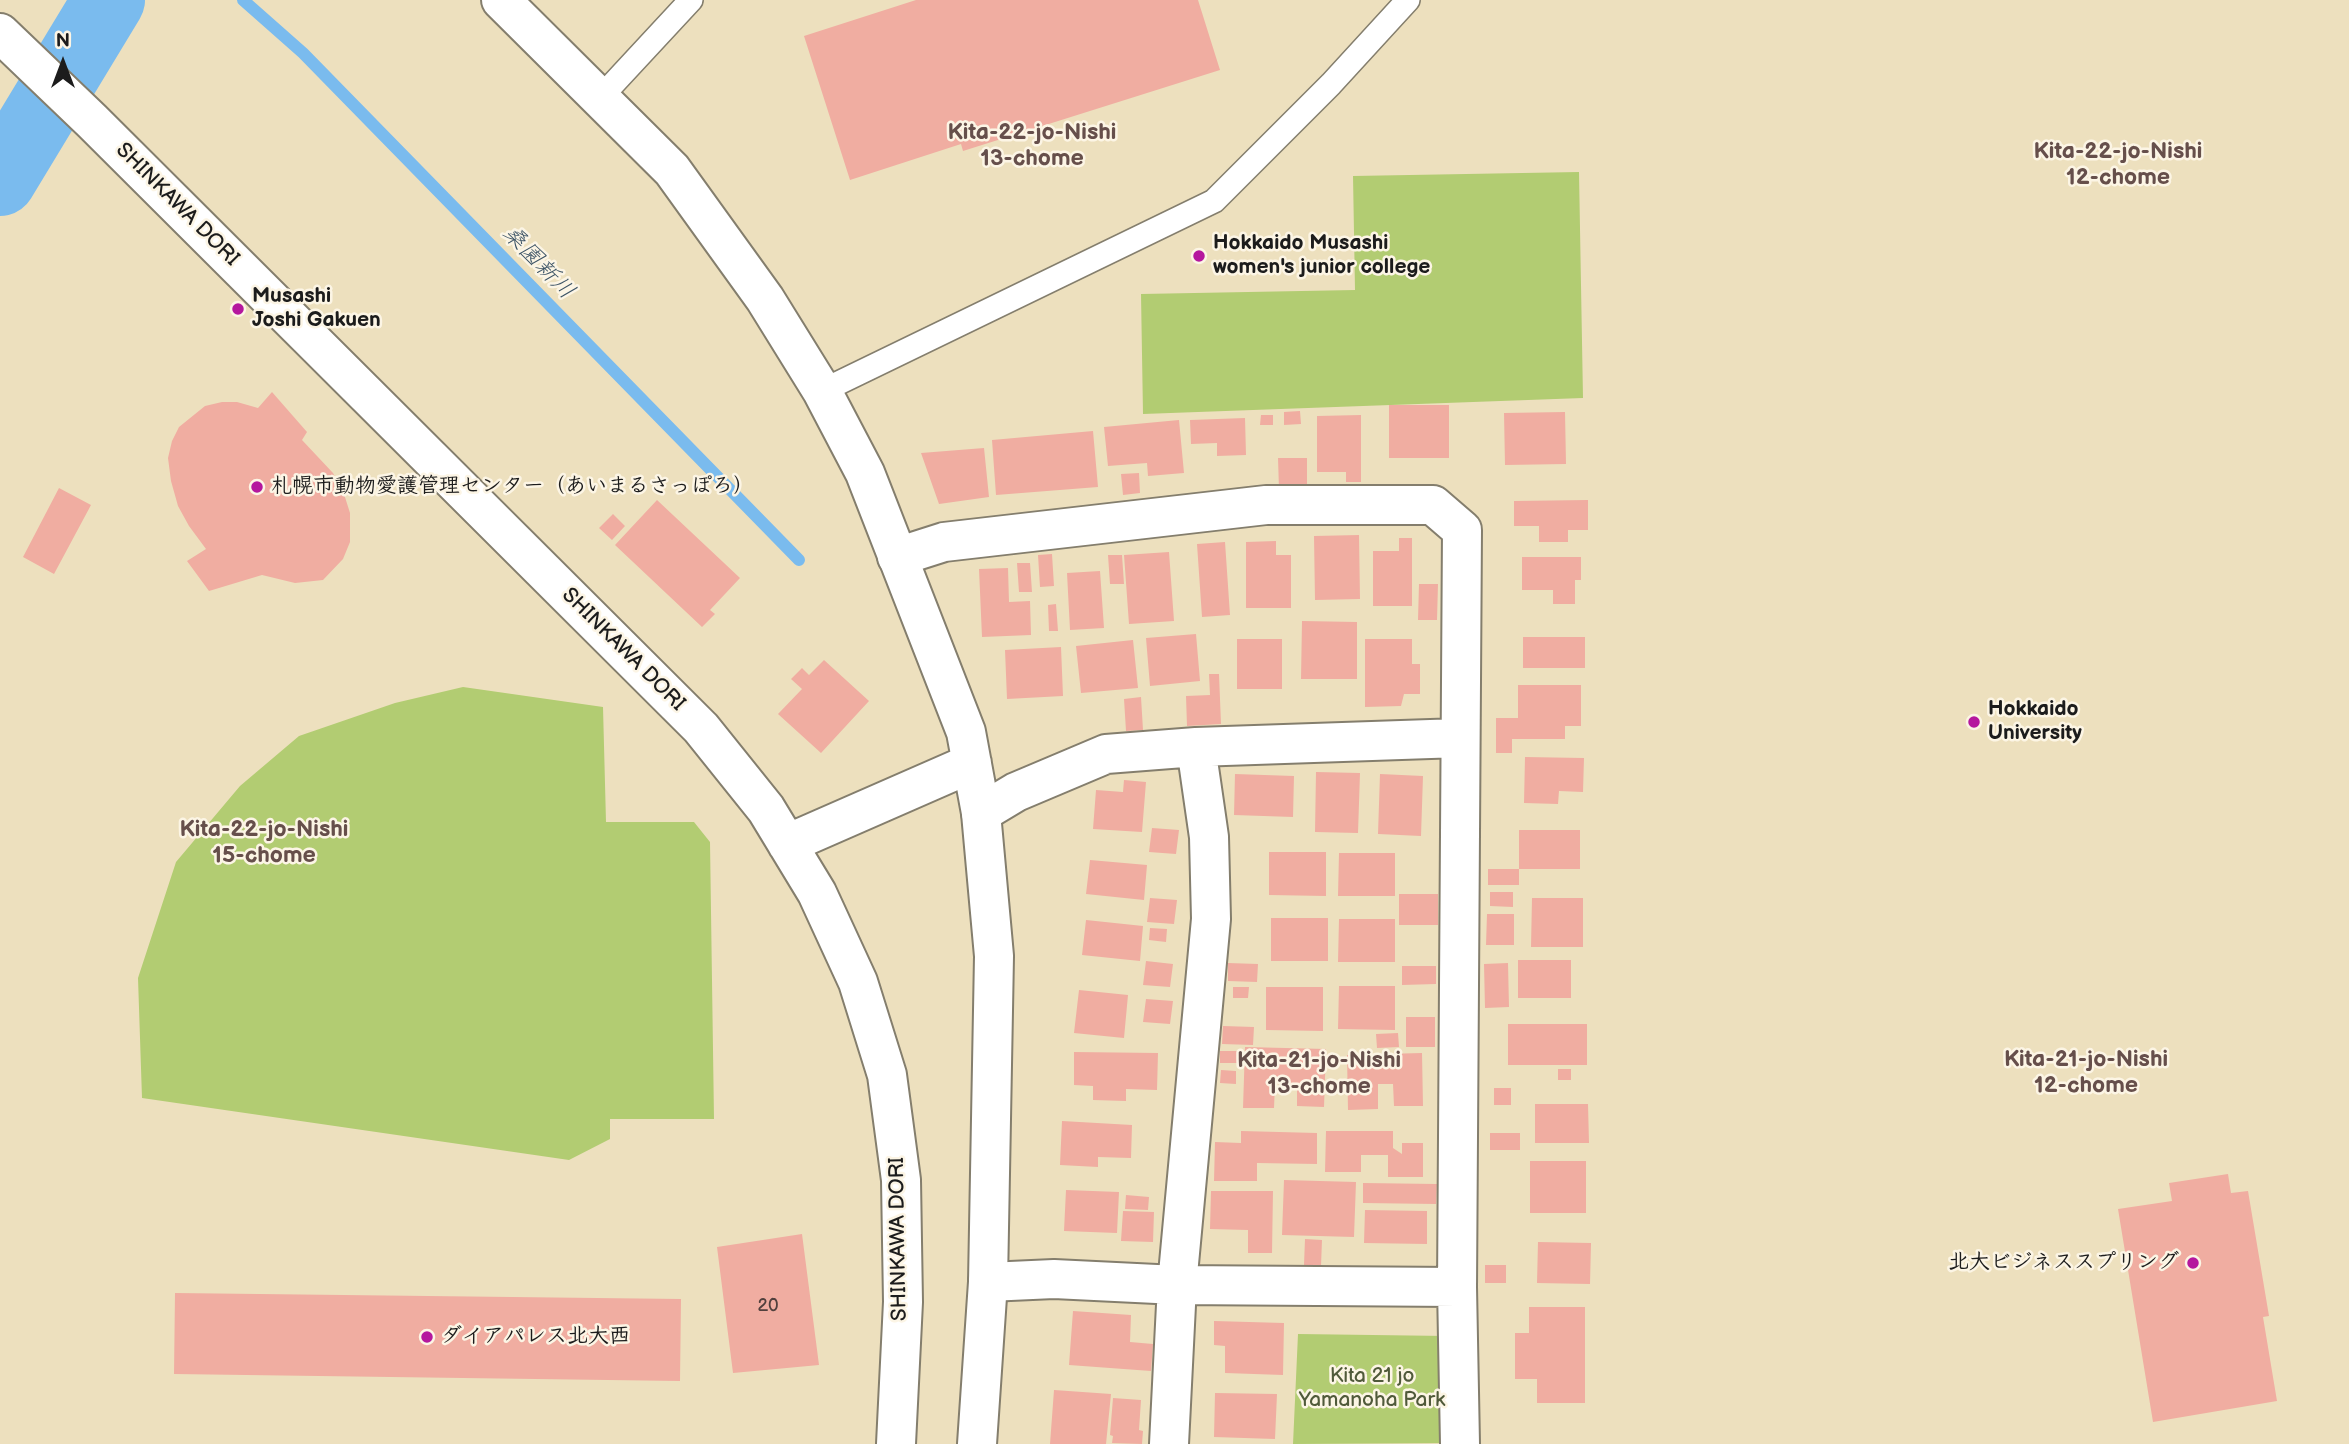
<!DOCTYPE html>
<html>
<head>
<meta charset="utf-8">
<style>
  body { margin:0 }
  #map { position:relative; width:2349px; height:1444px; overflow:hidden; background:#ede0be; font-family:"Balsamiq Sans",sans-serif }
  canvas { display:block }
  .north { position:absolute; left:28px; top:28px; width:70px; height:70px; -webkit-text-stroke:5px #fcf5e5; paint-order:stroke; rotate:0deg; font-size:19px; font-weight:700; line-height:28px; text-align:center; color:#1c1c1c }
  .north::after { content:''; display:block; margin:auto; width:24px; height:32px; background:#1c1c1c; clip-path:polygon(50% 0,100% 100%,50% 72%,0 100%) }
</style>
</head>
<body>
<div id="map">
<canvas width="2349" height="1444"></canvas>
<div class="north">N</div>
</div>
<script>
const ctx = document.querySelector('canvas').getContext('2d');
ctx.lineJoin = 'round';
function fillPath(path, color) {
  ctx.fillStyle = color;
  ctx.fill(path, 'evenodd');
}
function shape(rows) {
  const path = new Path2D();
  for (const r of rows) {
    path.moveTo(r[0], r[1]);
    for (let i = 2; i < r.length; i += 2) path.lineTo(r[i], r[i + 1]);
  }
  return path;
}
function strokePath(path, color, width, dash) {
  ctx.strokeStyle = color;
  ctx.lineWidth = width;
  ctx.lineCap = dash ? 'butt' : 'round';
  ctx.setLineDash(dash || []);
  ctx.stroke(path);
}
function drawText(font, color, halo, rows, align = 'center') {
  ctx.font = font + ' "Balsamiq Sans","Klee One",sans-serif';
  ctx.lineWidth = 5;
  ctx.setLineDash([]);
  ctx.textBaseline = 'middle';
  ctx.strokeStyle = halo;
  ctx.fillStyle = color;
  for (const [text, x, y, turn = 0] of rows) {
    ctx.save();
    ctx.translate(x, y);
    ctx.rotate((+turn || 0) * Math.PI / 180);
    ctx.textAlign = isNaN(turn) ? turn : align;
    if (halo) ctx.strokeText(text, 0, 0);
    ctx.fillText(text, 0, 0);
    ctx.restore();
  }
}
fillPath(shape([
  [1579,172,1583,398,1143,414,1141,294,1355,290,1353,176],
  [463,687,603,707,606,822,694,822,710,842,714,1119,610,1119,610,1139,569,1160,142,1098,138,978,176,862,240,786,299,736,395,703],
  [1298,1334,1447,1336,1449,1443,1293,1444]
]), '#b2cc72');
strokePath(shape([
  [243,0,303,53,799,560]
]), '#7abbee', 12);
strokePath(shape([
  [0,180,109,0]
]), '#7abbee', 72);
fillPath(shape([
  [916,0,1198,0,1220,70,963,151,961,144,850,180,804,36],
  [272,392,307,432,302,440,333,473,344,494,350,513,350,542,343,559,323,580,295,583,262,575,209,591,187,561,206,549,189,526,178,506,171,481,168,458,172,441,179,427,205,406,222,402,237,402,258,408],
  [1389,405,1449,405,1449,458,1389,458],
  [1300,411,1301,424,1284,425,1284,412],
  [1565,412,1566,464,1505,465,1504,413],
  [1261,415,1273,415,1273,425,1260,425],
  [1361,415,1361,482,1346,482,1346,472,1317,472,1317,416],
  [1245,418,1246,455,1217,456,1217,443,1191,444,1190,420],
  [1179,420,1184,473,1148,476,1147,463,1108,466,1104,427],
  [1093,431,1098,487,996,495,992,440],
  [984,448,989,497,939,504,921,453],
  [1278,458,1307,458,1307,488,1279,489],
  [1139,473,1140,493,1123,495,1121,474],
  [59,488,91,505,54,574,23,557],
  [657,500,740,578,710,610,715,614,702,627,615,545],
  [1588,500,1588,530,1568,530,1568,542,1539,542,1539,526,1514,526,1514,501],
  [613,514,625,526,612,540,599,528],
  [1359,535,1360,599,1315,600,1314,536],
  [1399,538,1412,538,1412,606,1373,606,1373,551,1399,551],
  [1276,541,1276,555,1291,555,1291,608,1246,608,1246,542],
  [1225,542,1230,615,1202,617,1197,544],
  [1169,552,1174,621,1129,624,1124,555],
  [1052,554,1054,586,1040,587,1038,555],
  [1108,555,1122,555,1124,584,1110,584],
  [1522,557,1581,557,1581,580,1575,580,1575,604,1553,604,1553,590,1522,590],
  [1017,563,1030,563,1032,592,1019,592],
  [1008,568,1009,602,1030,601,1031,635,982,637,979,569],
  [1100,571,1104,628,1070,630,1067,573],
  [1419,584,1438,584,1437,620,1418,620],
  [1056,604,1058,631,1049,631,1048,605],
  [1302,621,1357,622,1357,679,1301,679],
  [1196,634,1200,681,1150,686,1146,638],
  [1523,637,1585,637,1585,668,1523,668],
  [1237,639,1282,639,1282,689,1237,689],
  [1365,639,1412,639,1412,664,1420,664,1420,694,1404,694,1401,706,1365,707],
  [1133,640,1138,688,1081,693,1076,646],
  [1061,647,1063,696,1007,699,1005,650],
  [824,660,869,701,821,753,778,714,802,689,791,679,802,668,809,675],
  [1209,674,1219,674,1221,724,1187,726,1186,696,1210,695],
  [1518,685,1581,685,1581,726,1565,726,1565,739,1512,739,1512,753,1496,753,1496,718,1518,718],
  [1141,697,1143,730,1126,731,1124,699],
  [1525,757,1584,758,1583,792,1559,791,1558,804,1524,803],
  [1316,772,1360,773,1358,833,1315,832],
  [1235,774,1294,776,1293,817,1234,815],
  [1380,774,1423,776,1421,836,1378,834],
  [1124,780,1146,782,1142,832,1093,829,1096,790,1123,792],
  [1152,828,1179,830,1176,854,1149,852],
  [1519,830,1580,830,1580,869,1519,869],
  [1269,852,1326,852,1326,896,1269,895],
  [1339,853,1395,853,1395,896,1338,896],
  [1090,860,1147,865,1144,900,1086,894],
  [1488,869,1519,869,1519,885,1488,885],
  [1490,892,1513,892,1513,907,1490,906],
  [1399,894,1438,894,1438,925,1399,925],
  [1150,898,1177,900,1174,924,1147,922],
  [1532,898,1583,898,1583,947,1531,947],
  [1487,914,1514,914,1514,945,1486,945],
  [1271,918,1328,918,1328,961,1271,961],
  [1339,919,1395,919,1395,962,1338,962],
  [1086,920,1143,926,1140,961,1082,955],
  [1150,928,1167,929,1166,942,1149,940],
  [1518,960,1571,960,1571,998,1518,998],
  [1146,961,1173,964,1170,987,1143,985],
  [1228,963,1258,964,1257,982,1228,981],
  [1508,963,1509,1007,1485,1008,1484,964],
  [1402,966,1436,966,1436,984,1402,985],
  [1339,986,1395,986,1395,1030,1338,1029],
  [1233,987,1249,987,1248,998,1233,998],
  [1266,987,1323,987,1323,1031,1266,1030],
  [1079,990,1128,995,1124,1038,1074,1033],
  [1146,999,1173,1001,1170,1024,1143,1022],
  [1406,1017,1435,1017,1435,1047,1406,1047],
  [1508,1024,1587,1024,1587,1065,1508,1065],
  [1223,1026,1254,1027,1253,1045,1222,1044],
  [1398,1033,1399,1047,1377,1048,1376,1034],
  [1245,1047,1326,1049,1324,1107,1297,1106,1297,1085,1275,1084,1274,1108,1243,1108],
  [1220,1051,1238,1051,1238,1063,1220,1063],
  [1074,1052,1158,1053,1157,1090,1126,1089,1126,1101,1093,1100,1093,1086,1074,1085],
  [1422,1053,1423,1106,1394,1106,1393,1084,1378,1084,1378,1109,1348,1110,1347,1055],
  [1558,1069,1571,1069,1571,1080,1558,1080],
  [1221,1070,1236,1071,1236,1084,1220,1083],
  [1494,1088,1511,1088,1511,1105,1494,1105],
  [1535,1104,1588,1104,1589,1143,1535,1143],
  [1062,1121,1132,1125,1131,1158,1098,1157,1098,1167,1060,1165],
  [1241,1131,1317,1133,1317,1164,1257,1163,1257,1181,1214,1181,1215,1142,1241,1143],
  [1326,1131,1393,1131,1393,1148,1402,1154,1402,1143,1423,1143,1423,1177,1388,1177,1388,1155,1361,1155,1361,1172,1325,1172],
  [1490,1133,1520,1133,1520,1150,1490,1150],
  [1530,1161,1586,1161,1586,1213,1530,1213],
  [2228,1174,2231,1193,2248,1191,2269,1316,2263,1317,2277,1401,2153,1422,2118,1209,2172,1201,2169,1183],
  [1284,1180,1356,1182,1354,1237,1282,1235],
  [1363,1183,1437,1184,1436,1204,1363,1203],
  [1066,1190,1119,1192,1117,1233,1064,1231],
  [1211,1191,1273,1191,1272,1253,1248,1253,1248,1230,1210,1229],
  [1126,1195,1149,1197,1148,1210,1125,1209],
  [1365,1210,1427,1211,1427,1244,1364,1243],
  [1123,1211,1154,1212,1153,1242,1121,1241],
  [802,1234,819,1365,733,1373,717,1247],
  [1305,1239,1322,1240,1321,1266,1304,1265],
  [1538,1242,1591,1243,1590,1284,1537,1283],
  [1485,1265,1506,1265,1506,1283,1485,1283],
  [175,1293,681,1299,680,1381,174,1374],
  [1529,1307,1585,1307,1585,1403,1537,1403,1537,1379,1515,1379,1515,1333,1529,1333],
  [1073,1311,1131,1315,1130,1342,1153,1344,1151,1371,1069,1365],
  [1214,1321,1284,1323,1283,1375,1225,1373,1225,1346,1214,1345],
  [1054,1390,1111,1394,1106,1444,1050,1444],
  [1215,1393,1277,1394,1275,1439,1214,1437],
  [1113,1398,1141,1400,1139,1430,1143,1431,1142,1444,1112,1443,1113,1436,1110,1435]
]), '#f0ada1');
const service = shape([
  [600,98,691,0],
  [822,391,1214,201,1331,84,1408,0]
]);
const minor = shape([
  [897,557,944,542,1266,505,1433,505,1462,530,1457,1287,1460,1444],
  [981,813,1016,792,1106,754,1196,747,1460,738],
  [988,1282,1054,1279,1177,1285,1457,1287],
  [1169,1444,1177,1285,1211,919,1209,837,1196,747]
]);
const tertiary = shape([
  [501,0,672,170,765,299,822,391,865,473,966,732,981,813,994,956,988,1282,977,1444],
  [0,33,92,121,701,728,766,809,817,893,858,982,887,1075,901,1180,903,1302,896,1444],
  [787,844,972,763]
]);
strokePath(service, '#847e6d', 26);
strokePath(minor, '#847e6d', 42);
strokePath(tertiary, '#847e6d', 42);
strokePath(service, '#fff', 23);
strokePath(minor, '#fff', 38);
strokePath(tertiary, '#fff', 38);
for (const [x, y, r, color] of [
  [1199,256,7,"#b5179e"],
  [238,309,7,"#b5179e"],
  [257,487,7,"#b5179e"],
  [1974,722,7,"#b5179e"],
  [2193,1263,7,"#b5179e"],
  [427,1337,7,"#b5179e"]
]) {
  const dot = new Path2D();
  dot.arc(x, y, r, 0, 2 * Math.PI);
  ctx.fillStyle = color;
  ctx.fill(dot);
  strokePath(dot, '#fcf5e5', 2.5);
}
drawText('18px', '#51403d', null, [
  ["20",768,1306]
]);
drawText('21px', '#1c1c1c', '#fcf5e5', [
  ["SHINKAWA DORI",177,205,45],
  ["SHINKAWA DORI",623,650,45],
  ["SHINKAWA DORI",899,1239,-91]
]);
drawText('bold 21px', '#1c1c1c', '#fcf5e5', [
  ["Hokkaido Musashi",1213,244],
  ["women's junior college",1213,268],
  ["Musashi",252,297],
  ["Joshi Gakuen",252,321],
  ["札幌市動物愛護管理センター（あいまるさっぽろ）",271,487],
  ["Hokkaido",1988,710],
  ["University",1988,734],
  ["北大ビジネススプリング",2179,1263,"right"],
  ["ダイアパレス北大西",441,1337]
], 'left');
drawText('21px', '#505a3a', '#fcf5e5', [
  ["Kita 21 jo",1372,1377],
  ["Yamanoha Park",1372,1401]
]);
drawText('bold 23px', '#664f4b', '#fcf5e5', [
  ["Kita-22-jo-Nishi",1032,133],
  ["13-chome",1032,159],
  ["Kita-22-jo-Nishi",2118,152],
  ["12-chome",2118,178],
  ["Kita-22-jo-Nishi",264,830],
  ["15-chome",264,856],
  ["Kita-21-jo-Nishi",2086,1060],
  ["12-chome",2086,1086],
  ["Kita-21-jo-Nishi",1319,1061],
  ["13-chome",1319,1087]
]);
drawText('italic 23px', '#3d5466', '#fcf5e5', [
  ["桑園新川",538,263,46]
]);
</script>
</body>
</html>
